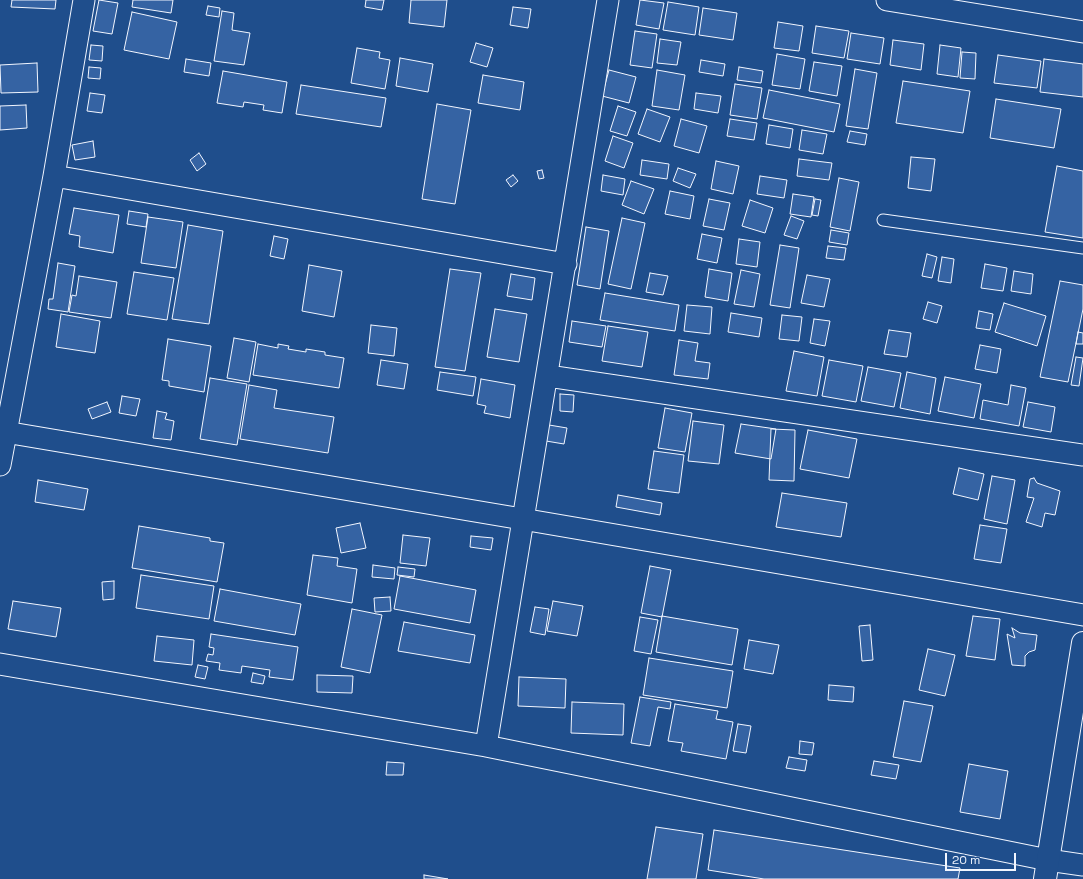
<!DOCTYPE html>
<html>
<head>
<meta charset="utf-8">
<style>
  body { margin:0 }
  #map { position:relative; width:1083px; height:879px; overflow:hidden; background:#1f4e8c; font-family:"Space Grotesk",sans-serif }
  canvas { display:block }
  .scale { position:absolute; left:945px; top:853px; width:71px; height:18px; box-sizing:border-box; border:2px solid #f2f6ff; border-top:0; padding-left:5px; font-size:12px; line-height:14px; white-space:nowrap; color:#f2f6ff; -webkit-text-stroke:3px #1f4e8c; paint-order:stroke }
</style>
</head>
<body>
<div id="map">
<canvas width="1083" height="879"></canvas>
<div class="scale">20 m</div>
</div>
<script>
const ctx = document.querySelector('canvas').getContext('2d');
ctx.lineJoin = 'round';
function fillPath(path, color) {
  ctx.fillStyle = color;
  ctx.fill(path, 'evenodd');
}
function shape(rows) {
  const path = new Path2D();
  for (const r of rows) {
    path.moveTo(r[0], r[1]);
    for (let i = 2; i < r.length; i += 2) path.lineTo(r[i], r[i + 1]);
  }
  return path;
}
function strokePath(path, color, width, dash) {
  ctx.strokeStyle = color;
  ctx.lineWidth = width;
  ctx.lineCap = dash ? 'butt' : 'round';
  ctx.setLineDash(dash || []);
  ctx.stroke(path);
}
const building = shape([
  [12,0,56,0,55,9,11,7,12,0],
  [99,0,118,3,112,34,93,31,99,0],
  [133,0,173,0,171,13,132,7,133,0],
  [366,0,384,0,382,10,365,7,366,0],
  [411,0,447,0,444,27,409,23,411,0],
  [640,0,664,3,659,29,636,25,640,0],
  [668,2,699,7,695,35,663,30,668,2],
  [208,6,220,8,219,17,206,15,208,6],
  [513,7,531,9,528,28,510,25,513,7],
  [703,8,737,13,733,40,699,35,703,8],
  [222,11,234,13,232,30,250,33,244,65,214,61,222,11],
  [132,12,177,22,169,59,124,50,132,12],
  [778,22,803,26,799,51,774,48,778,22],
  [816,26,849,31,844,58,812,53,816,26],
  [635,31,657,34,652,68,630,65,635,31],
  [851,33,884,38,880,64,847,59,851,33],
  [660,39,681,42,677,65,657,63,660,39],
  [893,40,924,44,921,70,890,65,893,40],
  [476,43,493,48,487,67,470,62,476,43],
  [91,45,103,46,102,61,89,60,91,45],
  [940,45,961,48,958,77,937,74,940,45],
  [357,48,380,52,379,58,390,60,385,89,351,83,357,48],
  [962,52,976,53,975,79,960,78,962,52],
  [777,54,805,59,800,89,772,85,777,54],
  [998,55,1041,61,1037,88,994,83,998,55],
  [400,58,433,64,428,92,396,86,400,58],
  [186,59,211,63,209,76,184,72,186,59],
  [1044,59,1083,64,1083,97,1040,92,1044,59],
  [701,60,725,64,723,76,699,72,701,60],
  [814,62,842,66,837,96,809,91,814,62],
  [37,63,38,92,1,93,0,65,37,63],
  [89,67,101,68,100,79,88,78,89,67],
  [739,67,763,71,761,83,737,80,739,67],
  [855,69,877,73,868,129,846,126,855,69],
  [609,70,636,77,629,103,602,96,609,70],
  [657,70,685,75,679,110,652,106,657,70],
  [223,71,287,82,282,113,263,110,264,105,244,102,243,107,217,103,223,71],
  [483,75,524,82,520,110,478,103,483,75],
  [903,81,970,91,963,133,896,123,903,81],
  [735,84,762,88,757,119,730,115,735,84],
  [301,85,386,98,381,127,296,114,301,85],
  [769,90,840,104,834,132,763,118,769,90],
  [90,93,105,95,102,113,87,111,90,93],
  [696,93,721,96,718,113,694,109,696,93],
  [996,99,1061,109,1054,148,990,138,996,99],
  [437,104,471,110,455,204,422,199,437,104],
  [26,105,27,128,0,130,0,106,26,105],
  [618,106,636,112,627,136,610,131,618,106],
  [647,109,670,117,660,142,638,134,647,109],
  [681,119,707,126,699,153,674,146,681,119],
  [730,119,757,123,754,140,727,136,730,119],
  [769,125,793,129,790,148,766,144,769,125],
  [802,130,827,134,823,154,799,150,802,130],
  [850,131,867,134,865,145,847,142,850,131],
  [613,136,633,143,624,168,605,161,613,136],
  [93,141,95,157,75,160,72,145,93,141],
  [199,153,206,164,197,171,190,160,199,153],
  [911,157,935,159,931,191,908,188,911,157],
  [799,159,832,163,829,180,797,176,799,159],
  [642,160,669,164,667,179,640,175,642,160],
  [716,161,739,166,733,194,711,189,716,161],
  [1057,166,1083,171,1083,238,1045,232,1057,166],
  [678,168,696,174,690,188,673,181,678,168],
  [542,170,544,178,539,179,537,171,542,170],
  [513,175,518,181,511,187,506,180,513,175],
  [603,175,625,179,623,195,601,191,603,175],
  [760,176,787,180,784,198,757,194,760,176],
  [839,178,859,182,850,231,830,227,839,178],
  [631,181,654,189,644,214,622,205,631,181],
  [670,191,694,196,690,219,665,214,670,191],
  [793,194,814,197,811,217,790,214,793,194],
  [709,199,730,203,724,230,703,226,709,199],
  [815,199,821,200,818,216,812,215,815,199],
  [750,200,773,208,765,233,742,226,750,200],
  [74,208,119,215,113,253,79,247,80,236,69,234,74,208],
  [129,211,148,214,146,227,127,224,129,211],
  [791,216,804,221,797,239,784,235,791,216],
  [148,217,183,222,176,268,141,263,148,217],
  [622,218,645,223,631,289,608,284,622,218],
  [188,225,223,231,209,324,172,319,188,225],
  [586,227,609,231,600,289,577,285,586,227],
  [831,230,849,233,847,245,829,242,831,230],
  [702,234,722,238,717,263,697,259,702,234],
  [274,236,288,239,284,259,270,256,274,236],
  [739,239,760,242,757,267,736,264,739,239],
  [780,245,799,248,790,308,770,305,780,245],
  [828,246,846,248,844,260,826,258,828,246],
  [927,254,937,257,932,278,922,276,927,254],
  [942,257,954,259,951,283,938,281,942,257],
  [58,263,75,266,68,312,48,309,49,299,53,299,58,263],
  [985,264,1007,268,1003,291,981,288,985,264],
  [309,265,342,271,334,317,302,311,309,265],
  [450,269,481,273,465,371,435,367,450,269],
  [709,269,732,273,728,301,705,297,709,269],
  [741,270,760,274,754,307,734,304,741,270],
  [1014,271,1033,274,1031,294,1011,291,1014,271],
  [134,272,174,278,167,320,127,314,134,272],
  [650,273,668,276,663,295,646,292,650,273],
  [511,274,535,278,532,300,507,296,511,274],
  [807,275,830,279,824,307,801,303,807,275],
  [79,276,117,282,111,318,69,312,72,295,76,296,79,276],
  [1060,281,1083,285,1083,309,1068,382,1040,377,1060,281],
  [605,293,679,305,675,331,600,320,605,293],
  [928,302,942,306,937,323,923,319,928,302],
  [1004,303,1046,316,1037,346,995,332,1004,303],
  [687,305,712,307,710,334,684,331,687,305],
  [495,309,527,314,519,362,487,357,495,309],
  [979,311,993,314,990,330,976,328,979,311],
  [731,313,762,318,759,337,728,332,731,313],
  [61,314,100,321,95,353,56,347,61,314],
  [782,315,802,317,799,341,779,339,782,315],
  [814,319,830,321,825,346,810,343,814,319],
  [572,321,606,326,602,347,569,342,572,321],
  [371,325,397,328,394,356,368,353,371,325],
  [608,326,648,332,642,367,602,361,608,326],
  [889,330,911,333,907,357,884,354,889,330],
  [1078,332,1083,333,1083,344,1076,344,1078,332],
  [234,338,256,342,249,382,227,378,234,338],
  [168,339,211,346,204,392,169,386,169,381,162,380,168,339],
  [679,340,698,343,695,361,710,363,708,379,674,375,679,340],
  [258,344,278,348,278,344,289,346,288,349,306,352,306,349,325,352,325,355,344,358,339,388,253,375,258,344],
  [980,345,1001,349,997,373,975,369,980,345],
  [794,351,824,357,817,396,786,391,794,351],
  [1076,357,1083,358,1079,386,1071,385,1076,357],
  [381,360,408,364,404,389,377,385,381,360],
  [829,360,863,366,856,402,822,396,829,360],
  [868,367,901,373,894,407,861,401,868,367],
  [440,372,476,377,473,396,437,390,440,372],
  [907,372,936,378,930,414,900,408,907,372],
  [945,377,981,384,974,418,938,411,945,377],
  [210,378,247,384,237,445,200,439,210,378],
  [481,379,515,385,510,418,484,413,486,406,477,404,481,379],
  [249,385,277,390,274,408,334,417,328,453,240,439,249,385],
  [1011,385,1026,388,1019,426,980,419,983,400,1008,405,1011,385],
  [560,394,574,395,573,412,560,411,560,394],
  [122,396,140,399,136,416,119,413,122,396],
  [107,402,111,412,92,419,88,409,107,402],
  [1028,402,1055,407,1051,432,1023,427,1028,402],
  [665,408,692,413,685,452,658,448,665,408],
  [157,411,167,413,165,419,174,421,171,440,153,438,157,411],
  [693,421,724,425,719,464,688,461,693,421],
  [741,424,776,429,771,459,735,453,741,424],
  [549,425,567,428,564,444,546,441,549,425],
  [771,429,795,430,794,481,769,480,771,429],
  [808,430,857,439,849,478,800,469,808,430],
  [654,451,684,455,679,493,648,489,654,451],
  [959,468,984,474,978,500,953,494,959,468],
  [992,476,1015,480,1007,524,984,519,992,476],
  [1034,478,1037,483,1060,491,1055,515,1045,513,1042,527,1026,522,1034,498,1027,497,1030,479,1034,478],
  [38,480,88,489,84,510,35,502,38,480],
  [782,493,847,503,841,537,776,527,782,493],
  [618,495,662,503,660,515,616,507,618,495],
  [360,523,366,548,341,553,336,528,360,523],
  [980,525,1007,529,1001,563,974,559,980,525],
  [139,526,210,538,210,541,224,543,217,582,132,568,139,526],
  [403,535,430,538,426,566,400,563,403,535],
  [471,536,493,538,491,550,470,547,471,536],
  [313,555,338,558,337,566,357,569,352,603,307,595,313,555],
  [373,565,395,568,394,579,372,577,373,565],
  [650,566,671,570,662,617,641,613,650,566],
  [398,567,415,569,414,577,397,575,398,567],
  [141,575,214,586,209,619,136,608,141,575],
  [400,576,476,590,470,623,394,609,400,576],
  [114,581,114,599,103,600,102,582,114,581],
  [220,589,301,604,295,635,214,621,220,589],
  [390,597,391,611,375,612,374,598,390,597],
  [13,601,61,608,56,637,8,629,13,601],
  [553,601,583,606,577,636,547,631,553,601],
  [535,607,549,609,545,635,530,632,535,607],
  [352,609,382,615,370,673,341,667,352,609],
  [662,616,738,629,732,665,656,652,662,616],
  [973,616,1000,619,995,660,966,656,973,616],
  [640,617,658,620,651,654,634,651,640,617],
  [404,622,475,635,470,663,398,651,404,622],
  [870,625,873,660,862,661,859,626,870,625],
  [1012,628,1020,633,1037,635,1035,650,1029,652,1025,656,1025,666,1012,665,1007,634,1015,638,1012,628],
  [211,634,298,647,293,680,269,677,270,670,242,666,241,673,219,670,220,663,206,661,208,654,213,655,214,648,209,647,211,634],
  [157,636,194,640,192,665,154,661,157,636],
  [749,640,779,645,773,674,744,669,749,640],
  [928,649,955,655,945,696,919,690,928,649],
  [649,658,733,671,727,708,643,695,649,658],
  [198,665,208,667,205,679,195,677,198,665],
  [253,673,265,676,263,684,251,682,253,673],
  [317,675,353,676,352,693,317,692,317,675],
  [519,677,566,679,565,708,518,706,519,677],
  [829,685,854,687,853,702,828,700,829,685],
  [640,697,671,702,670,709,658,707,650,746,631,743,640,697],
  [904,701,933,706,921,762,893,757,904,701],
  [572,702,624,704,623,735,571,733,572,702],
  [675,704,718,711,716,719,733,722,726,759,681,751,683,743,668,741,675,704],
  [738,724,751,726,746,753,733,751,738,724],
  [800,741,814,743,812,755,799,754,800,741],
  [789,757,807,760,805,771,786,768,789,757],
  [874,761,899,765,896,779,871,775,874,761],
  [387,762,404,763,403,775,386,775,387,762],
  [969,764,1008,771,1000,819,960,812,969,764],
  [656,827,703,834,696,879,647,879,656,827],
  [714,830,960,868,958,879,764,879,708,870,714,830],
  [424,875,448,879,424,879,424,875]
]);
fillPath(building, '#3563a3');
strokePath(building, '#f2f6ff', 1);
const service = shape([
  [883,220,1083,248]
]);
const minor = shape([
  [887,0,1083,32],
  [54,176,566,264],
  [548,376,1083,455],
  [5,432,522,519,1083,615],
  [0,465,54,176,84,0],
  [0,664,486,746,1048,860,1083,865],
  [486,746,608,0]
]);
const primary = shape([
  [1045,879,1083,643]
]);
strokePath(service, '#f2f6ff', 13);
strokePath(minor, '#f2f6ff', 23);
strokePath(primary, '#f2f6ff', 24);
strokePath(service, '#1f4e8c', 11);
strokePath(minor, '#1f4e8c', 21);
strokePath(primary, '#1f4e8c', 22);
</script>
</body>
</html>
